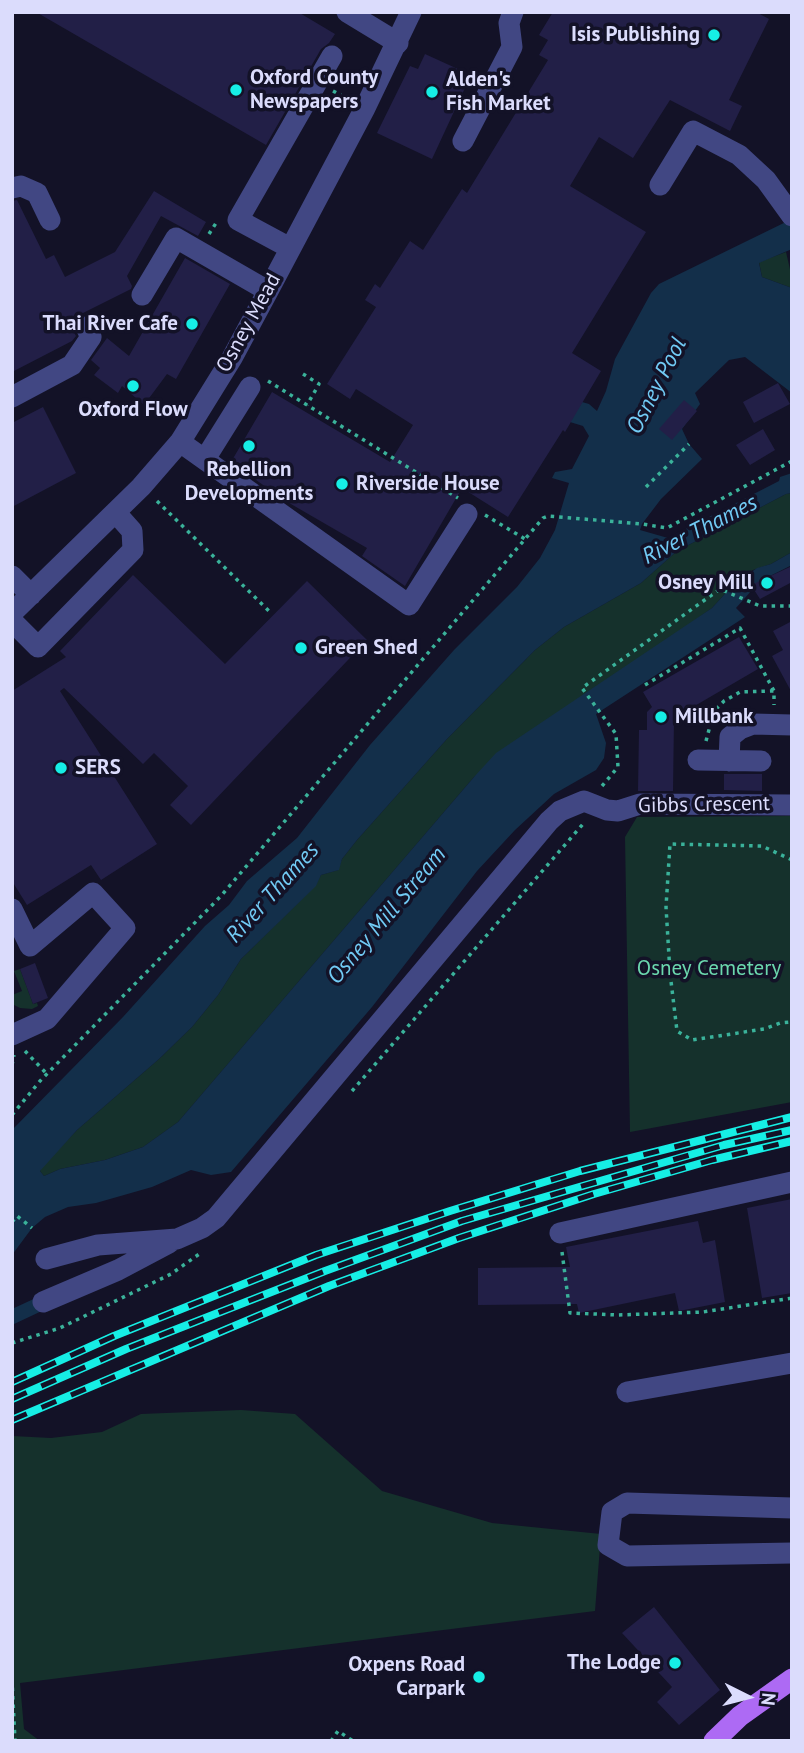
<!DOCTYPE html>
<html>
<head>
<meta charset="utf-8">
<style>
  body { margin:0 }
  #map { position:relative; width:804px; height:1753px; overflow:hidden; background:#131227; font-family:"PT Sans",sans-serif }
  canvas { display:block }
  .frame { position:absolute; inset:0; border:14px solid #dbdcfc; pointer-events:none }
  .north { position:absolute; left:713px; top:1662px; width:70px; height:70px; -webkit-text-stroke:5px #131227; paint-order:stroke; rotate:96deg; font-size:19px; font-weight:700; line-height:28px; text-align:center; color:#dbdcfc }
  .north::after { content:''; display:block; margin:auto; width:24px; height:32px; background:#dbdcfc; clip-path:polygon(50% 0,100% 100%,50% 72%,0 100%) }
</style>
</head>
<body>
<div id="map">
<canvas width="804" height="1753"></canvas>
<div class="frame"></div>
<div class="north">N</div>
</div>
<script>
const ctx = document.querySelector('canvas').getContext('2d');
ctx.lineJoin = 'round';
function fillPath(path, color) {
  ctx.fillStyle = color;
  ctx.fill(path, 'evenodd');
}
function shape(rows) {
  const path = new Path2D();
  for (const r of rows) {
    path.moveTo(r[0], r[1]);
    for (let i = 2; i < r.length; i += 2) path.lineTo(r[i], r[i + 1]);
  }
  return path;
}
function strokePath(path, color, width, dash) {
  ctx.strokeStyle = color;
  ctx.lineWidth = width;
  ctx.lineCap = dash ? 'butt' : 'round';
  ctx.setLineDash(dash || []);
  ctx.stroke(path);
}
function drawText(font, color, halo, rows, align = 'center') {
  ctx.font = font + ' "PT Sans",sans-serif';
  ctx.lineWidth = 7;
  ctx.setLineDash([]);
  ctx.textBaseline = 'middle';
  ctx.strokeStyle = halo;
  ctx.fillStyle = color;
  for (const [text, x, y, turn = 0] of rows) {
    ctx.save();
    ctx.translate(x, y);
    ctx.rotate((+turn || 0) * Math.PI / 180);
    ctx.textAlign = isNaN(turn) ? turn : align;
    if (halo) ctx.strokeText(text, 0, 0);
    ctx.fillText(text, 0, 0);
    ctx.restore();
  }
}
fillPath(shape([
  [786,252,792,278,792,288,762,277,759,262],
  [792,493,792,552,771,564,753,570,732,586,712,608,474,777,178,1122,143,1147,105,1160,60,1169,44,1176,40,1171,41,1168,77,1130,159,1059,192,1027,218,995,241,959,315,886,321,875,338,870,342,859,357,840,446,740,535,650,564,627,641,583,677,551,786,494],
  [792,816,792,1102,630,1132,625,837,637,817],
  [20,969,33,1004,37,1003,38,1006,32,1009,20,1008,12,1004,12,995,22,991,14,971],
  [241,1410,295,1414,382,1491,492,1523,601,1534,595,1611,20,1683,24,1729,40,1741,12,1741,12,1436,51,1438,102,1432,141,1414]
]), '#15312c');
fillPath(shape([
  [792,219,792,249,759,263,762,277,792,288,792,393,745,357,729,360,695,393,700,404,682,429,689,444,702,459,661,499,642,524,640,530,668,538,779,481,780,477,792,473,792,493,786,494,677,551,641,583,564,627,535,650,446,740,357,840,342,859,339,870,321,875,316,886,241,959,218,995,192,1027,159,1059,77,1130,40,1171,44,1176,60,1169,105,1160,143,1147,178,1122,474,777,496,753,712,608,732,586,757,568,771,564,792,552,792,565,760,581,736,608,745,617,596,714,606,743,604,758,596,770,554,794,515,830,477,871,372,1007,231,1172,211,1175,191,1170,152,1187,96,1203,68,1207,45,1217,32,1228,12,1255,12,1130,123,1017,205,926,229,905,247,881,297,838,370,745,454,650,517,587,540,558,555,530,569,483,552,478,555,472,572,469,589,436,583,426,570,422,582,402,589,404,597,411,606,391,615,359,651,293,659,284],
  [40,1296,46,1309,12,1325,12,1309]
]), '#132f4a');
fillPath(shape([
  [36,12,298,12,335,34,329,43,321,49,266,145],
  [553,12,756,12,769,19,729,100,742,106,730,131,670,100,633,158,599,137,570,186,646,232,572,353,601,371,565,432,563,430,508,517,462,488,405,586,362,556,367,548,284,500,231,462,272,392,390,462,413,425,356,389,350,399,327,384,376,307,365,300,375,284,380,288,410,241,423,250,462,189,467,193,548,60,539,55,548,40,539,35],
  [425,54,471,75,432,159,377,133,410,66,418,69],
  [154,191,206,222,198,236,161,216,127,276,132,286,131,289,79,315,70,326,76,336,72,341,12,372,12,201,17,200,46,259,54,255,65,277,115,252],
  [185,258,230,284,176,379,167,374,144,405,122,386,118,393,94,375,100,368,91,360,107,338,129,356],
  [778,383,790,404,754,423,743,402],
  [684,400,697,411,672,440,659,429],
  [43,407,76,473,12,507,12,423],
  [763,429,775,450,750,465,736,445],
  [792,566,792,582,760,599,751,585],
  [133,575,225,664,307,581,367,640,191,825,170,805,188,786,154,753,143,764,64,688,60,691,157,844,101,880,91,865,27,905,12,881,12,691,66,657,60,651],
  [792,621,792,693,772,656,783,650,773,631],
  [739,637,758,669,674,718,673,791,638,791,639,730,647,730,647,712,652,707,643,692],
  [724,774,762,774,762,791,724,790],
  [35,963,48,998,33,1004,20,969],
  [792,1199,792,1293,762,1298,747,1208],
  [698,1221,703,1243,715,1240,725,1302,679,1311,675,1293,579,1313,577,1304,478,1305,478,1268,570,1267,566,1247],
  [654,1607,720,1690,679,1725,657,1702,672,1687,622,1633]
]), '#221f47');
strokePath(shape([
  [333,91,348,99],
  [209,234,218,220],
  [303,374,319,384,307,405],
  [268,381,458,498],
  [646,487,689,444],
  [157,501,270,612],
  [485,515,525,539],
  [645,685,740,628,774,691],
  [706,741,714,711,724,701,740,692,774,691,774,705],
  [602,786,618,767,616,734,582,688,720,589,760,606,792,606],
  [792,860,762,846,670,844,666,907,670,973,677,1031,692,1040,764,1029,780,1023,792,1022],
  [25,1051,47,1074],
  [12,1065,14,1055],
  [352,1091,583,824],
  [12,1115,40,1081,221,896,543,518,548,516,642,524,667,528,792,461],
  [12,1222,17,1216,32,1228],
  [562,1252,570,1313,618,1315,703,1312,792,1298],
  [12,1343,60,1328,171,1274,202,1252],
  [12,1679,15,1741],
  [331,1741,338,1731,353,1741]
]), '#3ab29a', 3.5, [3.5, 5]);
strokePath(shape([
  [347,12,398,43],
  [463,141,512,47,509,23,513,12],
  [660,185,693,131,739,155,766,180,792,216],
  [12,188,21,186,37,193,50,220],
  [290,248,238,220,332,56],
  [142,295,176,238,268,291],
  [12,397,72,365,91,337,86,327],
  [180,442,409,605,467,514],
  [205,459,250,387],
  [12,576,31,595],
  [12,613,141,487,180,442,232,358,268,291,365,108,411,12],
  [12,621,38,647,133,550,132,531,116,513],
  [698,760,761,761],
  [729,761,730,737,740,729,753,724,792,725],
  [12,909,30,946,93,893,125,928,47,1019,12,1035],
  [560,1233,792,1182],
  [46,1259,98,1245,177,1239,202,1228,216,1218,549,821,560,811,584,801,607,810,618,811,640,804,792,805],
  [43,1302,118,1270,169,1243],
  [627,1392,792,1363],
  [792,1508,627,1503,612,1512,608,1545,627,1556,792,1553]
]), '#414783', 21);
strokePath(shape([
  [714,1741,740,1716,792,1679]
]), '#ad6af4', 21);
const rail = shape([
  [12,1382,114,1336,316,1255,450,1211,580,1171,792,1117],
  [12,1399,126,1349,325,1271,462,1221,724,1145,792,1130],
  [12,1420,329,1286,459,1238,594,1194,712,1160,792,1141]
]);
strokePath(rail, '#16eee5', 8);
strokePath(rail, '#131227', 5, [16]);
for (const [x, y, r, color] of [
  [714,35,7,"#16eee5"],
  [236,90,7,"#16eee5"],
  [432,92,7,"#16eee5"],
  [192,324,7,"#16eee5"],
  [133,386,7,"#16eee5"],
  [249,446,7,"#16eee5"],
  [342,484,7,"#16eee5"],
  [767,583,7,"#16eee5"],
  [301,648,7,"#16eee5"],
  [661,717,7,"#16eee5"],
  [61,768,7,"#16eee5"],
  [675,1663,7,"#16eee5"],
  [479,1677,7,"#16eee5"]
]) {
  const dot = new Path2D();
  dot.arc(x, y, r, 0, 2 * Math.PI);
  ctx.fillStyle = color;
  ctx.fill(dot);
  strokePath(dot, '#131227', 2.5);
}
drawText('bold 21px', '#dbdcfc', '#131227', [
  ["Isis Publishing",700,35,"right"],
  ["Oxford County",250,78],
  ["Newspapers",250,102],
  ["Alden's",446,80],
  ["Fish Market",446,104],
  ["Thai River Cafe",178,324,"right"],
  ["Oxford Flow",133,410,"center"],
  ["Rebellion",249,470,"center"],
  ["Developments",249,494,"center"],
  ["Riverside House",356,484],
  ["Osney Mill",753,583,"right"],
  ["Green Shed",315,648],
  ["Millbank",675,717],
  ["SERS",75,768],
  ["The Lodge",661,1663,"right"],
  ["Oxpens Road",465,1665,"right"],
  ["Carpark",465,1689,"right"]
], 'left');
drawText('21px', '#dbdcfc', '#131227', [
  ["Osney Mead",249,323,-61],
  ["Gibbs Crescent",704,805,-1]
]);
drawText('21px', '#6bd8ae', '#131227', [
  ["Osney Cemetery",709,969]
]);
drawText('italic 23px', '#71caf4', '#131227', [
  ["Osney Pool",657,386,-63],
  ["River Thames",700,530,-27],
  ["River Thames",273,893,-48],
  ["Osney Mill Stream",387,916,-50]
]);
</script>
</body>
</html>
